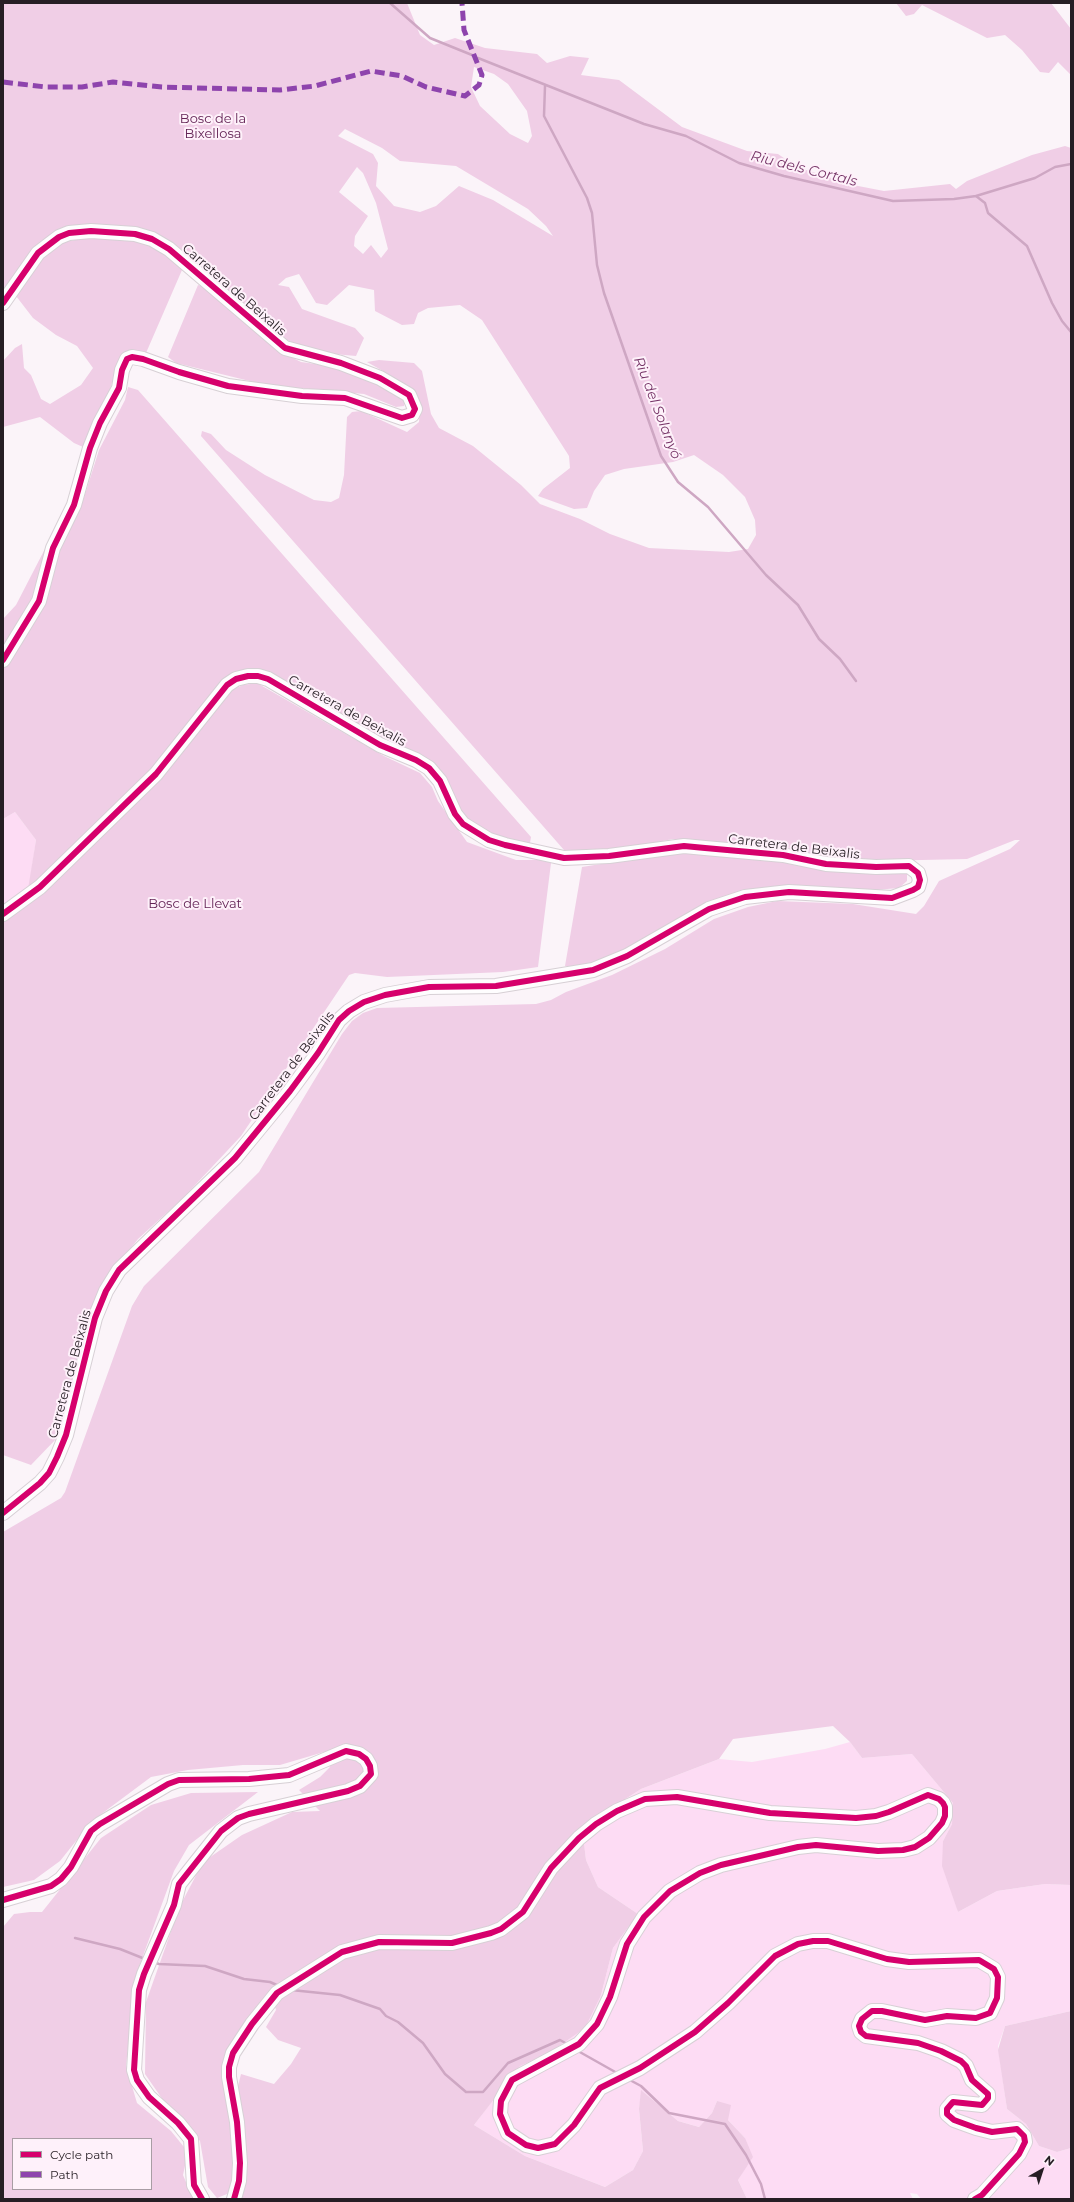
<!DOCTYPE html>
<html>
<head>
<meta charset="utf-8">
<style>
  body { margin:0 }
  #map { position:relative; width:1074px; height:2202px; overflow:hidden; background:#fbf4f9; font-family:Montserrat,sans-serif }
  canvas { display:block }
  .frame { position:absolute; inset:0; border:4px solid #261e24; pointer-events:none }
  .legend { position:absolute; left:12px; top:2138px; width:140px; height:52px; box-sizing:border-box; background:#fef1fa; border:1px solid #a89da4; margin:0; padding:5px 7px; list-style:none; font-size:12px; color:#261e24 }
  .legend li { display:flex; align-items:center; gap:8px; height:20px }
  .legend b { width:20px; border:1px solid #a89da4 }
  .north { position:absolute; left:1022px; top:2150px; width:40px; height:40px; -webkit-text-stroke:3px #fef1fa; paint-order:stroke; rotate:39deg; font-size:11px; font-weight:700; line-height:16px; text-align:center; color:#261e24 }
  .north::after { content:''; display:block; margin:auto; width:14px; height:18px; background:#261e24; clip-path:polygon(50% 0,100% 100%,50% 72%,0 100%) }
</style>
</head>
<body>
<div id="map">
<canvas width="1074" height="2202"></canvas>
<div class="frame"></div>
<ul class="legend">
<li><b style="height:5px;background:#d6006c"></b>Cycle path</li>
<li><b style="height:5px;background:#8e44ad"></b>Path</li>
</ul>
<div class="north">N</div>
</div>
<script>
const ctx = document.querySelector('canvas').getContext('2d');
ctx.lineJoin = 'round';
function fillPath(path, color) {
  ctx.fillStyle = color;
  ctx.fill(path, 'evenodd');
}
function shape(rows) {
  const path = new Path2D();
  for (const r of rows) {
    path.moveTo(r[0], r[1]);
    for (let i = 2; i < r.length; i += 2) path.lineTo(r[i], r[i + 1]);
  }
  return path;
}
function strokePath(path, color, width, dash) {
  ctx.strokeStyle = color;
  ctx.lineWidth = width;
  ctx.lineCap = dash ? 'butt' : 'round';
  ctx.setLineDash(dash || []);
  ctx.stroke(path);
}
function drawText(font, color, halo, rows, align = 'center') {
  ctx.font = font + ' Montserrat,sans-serif';
  ctx.lineWidth = 4;
  ctx.setLineDash([]);
  ctx.textBaseline = 'middle';
  ctx.strokeStyle = halo;
  ctx.fillStyle = color;
  for (const [text, x, y, turn = 0] of rows) {
    ctx.save();
    ctx.translate(x, y);
    ctx.rotate((+turn || 0) * Math.PI / 180);
    ctx.textAlign = isNaN(turn) ? turn : align;
    if (halo) ctx.strokeText(text, 0, 0);
    ctx.fillText(text, 0, 0);
    ctx.restore();
  }
}
fillPath(shape([
  [15,812,36,840,29,889,3,905,3,819],
  [850,1742,862,1758,912,1754,953,1803,952,1824,943,1841,958,1912,997,1891,1045,1884,1071,1885,1071,2011,1005,2026,998,2046,1007,2109,1026,2124,1039,2146,1057,2152,1071,2148,1071,2199,921,2199,917,2194,910,2193,913,2199,747,2199,738,2180,743,2171,745,2138,728,2120,717,2101,712,2113,699,2127,678,2121,642,2091,639,2109,643,2151,633,2170,605,2187,525,2156,474,2125,520,2065,550,2052,601,1995,613,1948,638,1914,598,1887,586,1860,582,1828,641,1789,719,1759,752,1762,825,1749]
]), '#fddcf4');
fillPath(shape([
  [3,3,407,3,420,35,434,45,455,38,485,48,537,54,547,63,570,56,589,58,581,75,619,80,682,127,747,151,778,154,797,167,853,185,884,191,950,184,956,189,967,181,1032,155,1065,146,1071,148,1071,1885,1045,1884,997,1891,958,1912,942,1866,943,1841,952,1824,953,1803,912,1754,862,1758,850,1742,833,1726,733,1739,719,1759,641,1789,582,1827,586,1860,598,1887,638,1914,613,1948,601,1995,585,2028,550,2052,520,2066,474,2125,525,2156,605,2187,633,2170,643,2151,639,2109,641,2090,678,2121,699,2127,712,2113,717,2101,731,2105,728,2120,745,2138,753,2157,738,2180,747,2199,242,2199,245,2149,238,2086,241,2074,274,2084,291,2064,301,2048,278,2040,266,2027,276,2010,271,1994,232,2041,223,2064,233,2147,232,2192,217,2198,208,2187,200,2141,163,2100,145,2074,146,2002,180,1906,203,1862,242,1835,292,1812,320,1811,299,1790,320,1777,330,1767,324,1752,280,1765,243,1765,188,1770,151,1777,92,1821,60,1861,34,1880,3,1887,3,1532,61,1498,65,1492,132,1306,144,1286,259,1172,342,1034,352,1021,363,1013,377,1008,536,1004,551,1000,566,992,612,975,665,949,714,919,748,907,777,901,853,904,916,914,924,906,939,881,1010,849,1020,840,1015,840,967,859,877,861,673,839,620,849,574,853,564,850,201,436,202,431,211,434,226,450,265,475,314,500,331,502,339,498,344,475,347,417,352,412,361,411,407,432,419,422,420,405,414,392,390,375,367,362,379,360,414,363,422,371,431,414,439,428,473,446,521,485,540,504,580,519,610,534,649,548,729,552,748,549,756,535,755,520,745,497,723,475,694,455,673,462,624,469,605,475,594,491,587,508,574,509,538,496,543,489,570,468,569,456,482,320,460,305,428,308,418,313,414,324,402,325,375,311,374,290,349,285,327,305,316,303,299,274,286,278,278,285,289,287,302,309,355,328,364,338,356,356,312,352,285,339,176,246,143,231,56,231,40,242,3,293],
  [474,67,494,74,508,84,527,111,532,136,528,143,510,134,480,106,471,87],
  [345,129,382,148,400,161,456,166,528,209,546,226,553,236,493,200,459,186,436,206,420,212,394,206,376,186,378,163,373,154,338,136],
  [357,167,363,173,376,203,388,249,381,258,371,245,363,254,354,246,355,236,368,216,339,192],
  [896,3,1051,3,1071,29,1071,75,1058,62,1049,73,1040,72,1022,50,1005,35,987,38,922,5,914,14,906,16],
  [90,237,138,239,151,244,175,261,182,270,146,353,115,373,108,396,83,447,74,443,40,417,3,427,3,361,15,348,22,344,24,368,31,375,41,399,50,404,81,385,93,368,77,346,56,335,33,318,16,296,46,254,65,242],
  [198,285,204,287,281,352,301,362,337,367,385,386,405,401,404,406,396,407,364,394,266,385,176,363,168,357],
  [128,387,138,390,531,837,530,843,491,836,465,819,427,765,260,672,228,692,243,685,257,683,384,756,420,773,432,787,438,801,467,842,516,860,548,860,551,863,538,967,503,972,387,977,355,973,349,975,241,1136,183,1198,138,1239,113,1271,63,1426,57,1438,31,1465,3,1455,3,905,28,889,36,840,15,812,3,819,3,619,16,605,65,510,80,510,99,450,125,400],
  [683,851,847,870,907,873,907,881,899,888,875,890,760,888,707,906,617,954,584,966,571,968,565,966,582,867],
  [258,1792,189,1845,174,1871,136,1975,126,2066,137,2103,171,2131,188,2152,183,2175,193,2199,3,2199,3,1927,14,1914,30,1912,42,1912,101,1838,151,1805,191,1793],
  [13,2139,151,2139,151,2189,13,2189],
  [1071,2011,1071,2148,1057,2152,1039,2146,1026,2124,1007,2109,998,2050,1005,2026]
]), '#f0cee6');
strokePath(shape([
  [390,3,430,38,472,55],
  [478,58,644,124,686,136,739,163,784,176,893,201,954,199,976,196,985,203,988,213,1027,246,1052,303,1062,321,1071,332],
  [545,86,544,116,587,198,592,213,597,265,604,293,661,456,678,482,708,507,766,575,798,605,819,639,840,659,856,681],
  [976,196,1035,178,1055,167,1071,164],
  [75,1938,120,1949,145,1959],
  [153,1962,159,1964,205,1966,244,1979,270,1982,279,1986],
  [291,1990,340,1995,380,2009,386,2016,398,2022,423,2043,445,2074,466,2092,483,2092,508,2063,560,2040,569,2045],
  [578,2051,617,2073],
  [628,2079,641,2086,669,2113,725,2124,746,2155,761,2184,765,2199]
]), '#cea7c3', 2.5);
const secondary = shape([
  [3,303,38,253,59,237,69,233,91,231,135,234,152,239,169,249,285,348,341,363,380,378,409,395,415,409,412,415,402,418,345,398,302,396,228,386,179,372,143,359,132,357,127,359,122,370,119,388,100,423,90,448,74,505,53,548,39,601,3,660],
  [3,914,40,887,156,774,227,685,236,679,248,676,258,676,268,679,380,745,416,760,429,768,440,781,455,814,463,824,489,840,505,845,564,858,609,856,684,846,705,848,783,855,826,864,876,867,909,866,918,873,920,880,918,887,913,890,892,898,789,892,745,897,709,909,627,956,593,970,496,986,429,987,385,995,364,1002,349,1011,339,1020,318,1053,290,1091,235,1158,119,1270,106,1291,95,1318,66,1435,57,1457,49,1473,40,1483,3,1513],
  [3,1900,51,1886,61,1879,71,1867,91,1831,100,1824,168,1784,179,1780,249,1779,289,1775,346,1751,359,1754,366,1759,370,1766,371,1774,360,1786,348,1791,249,1814,238,1818,221,1831,179,1884,174,1905,144,1974,139,1990,134,2070,137,2080,149,2097,178,2123,191,2139,194,2185,202,2199],
  [234,2199,239,2181,240,2163,237,2122,229,2077,229,2067,233,2053,252,2024,277,1993,342,1952,379,1942,452,1943,491,1933,501,1929,523,1912,551,1868,579,1838,596,1824,617,1811,645,1799,677,1797,770,1813,856,1818,876,1816,889,1812,928,1795,939,1799,943,1803,945,1807,945,1816,942,1823,929,1838,915,1847,903,1850,878,1851,816,1845,798,1847,721,1865,700,1873,670,1891,644,1917,627,1944,610,1997,597,2024,579,2044,512,2080,501,2101,500,2114,508,2133,526,2145,538,2148,555,2144,574,2125,600,2088,640,2068,695,2032,728,2003,775,1956,798,1944,813,1941,828,1941,887,1959,909,1962,979,1960,994,1969,998,1977,997,1998,990,2013,976,2018,947,2016,925,2020,882,2011,872,2011,862,2019,859,2026,861,2032,866,2036,918,2043,941,2051,961,2061,966,2066,972,2080,988,2094,988,2098,982,2105,953,2102,947,2109,947,2114,954,2120,976,2128,992,2132,1017,2129,1024,2136,1025,2142,1019,2154,982,2195,975,2199]
]);
strokePath(secondary, '#d7d0d5', 16);
strokePath(secondary, '#fefdfe', 14);
strokePath(shape([
  [3,82,46,87,82,87,113,82,162,87,280,90,315,86,371,71,402,76,426,87,465,96,479,85,482,75,464,30,462,3]
]), '#8e44ad', 5, [10, 5]);
strokePath(shape([
  [3,303,38,253,59,237,69,233,91,231,135,234,152,239,169,249,285,348,341,363,380,378,409,395,415,409,412,415,402,418,345,398,302,396,228,386,179,372,143,359,132,357,127,359,122,370,119,388,100,423,90,448,74,505,53,548,39,601,3,660],
  [3,914,40,887,156,774,227,685,236,679,248,676,258,676,268,679,380,745,416,760,429,768,440,781,455,814,463,824,489,840,505,845,564,858,609,856,684,846,705,848,783,855,826,864,876,867,909,866,918,873,920,880,918,887,913,890,892,898,789,892,745,897,709,909,627,956,593,970,496,986,429,987,385,995,364,1002,349,1011,339,1020,318,1053,290,1091,235,1158,119,1270,106,1291,95,1318,66,1435,57,1457,49,1473,40,1483,3,1513],
  [3,1900,51,1886,61,1879,71,1867,91,1831,100,1824,168,1784,179,1780,249,1779,289,1775,346,1751,359,1754,366,1759,370,1766,371,1774,360,1786,348,1791,249,1814,238,1818,221,1831,179,1884,174,1905,144,1974,139,1990,134,2070,137,2080,149,2097,178,2123,191,2139,194,2185,202,2199],
  [234,2199,239,2181,240,2163,237,2122,229,2077,229,2067,233,2053,252,2024,277,1993,342,1952,379,1942,452,1943,491,1933,501,1929,523,1912,551,1868,579,1838,596,1824,617,1811,645,1799,677,1797,770,1813,856,1818,876,1816,889,1812,928,1795,939,1799,943,1803,945,1807,945,1816,942,1823,929,1838,915,1847,903,1850,878,1851,816,1845,798,1847,721,1865,700,1873,670,1891,644,1917,627,1944,610,1997,597,2024,579,2044,512,2080,501,2101,500,2114,508,2133,526,2145,538,2148,555,2144,574,2125,600,2088,640,2068,695,2032,728,2003,775,1956,798,1944,813,1941,828,1941,887,1959,909,1962,979,1960,994,1969,998,1977,997,1998,990,2013,976,2018,947,2016,925,2020,882,2011,872,2011,862,2019,859,2026,861,2032,866,2036,918,2043,941,2051,961,2061,966,2066,972,2080,988,2094,988,2098,982,2105,953,2102,947,2109,947,2114,954,2120,976,2128,992,2132,1017,2129,1024,2136,1025,2142,1019,2154,982,2195,975,2199]
]), '#d6006c', 6);
drawText('13px', '#632355', '#fef1fa', [
  ["Bosc de la",213,119],
  ["Bixellosa",213,134],
  ["Bosc de Llevat",195,904]
]);
drawText('13px', '#261e24', '#fef1fa', [
  ["Carretera de Beixalis",234,290,41],
  ["Carretera de Beixalis",347,711,29],
  ["Carretera de Beixalis",794,847,7],
  ["Carretera de Beixalis",292,1066,-53],
  ["Carretera de Beixalis",70,1374,-75]
]);
drawText('italic 14px', '#763467', '#fef1fa', [
  ["Riu dels Cortals",804,169,14],
  ["Riu del Solanyó",657,408,69]
]);
</script>
</body>
</html>
